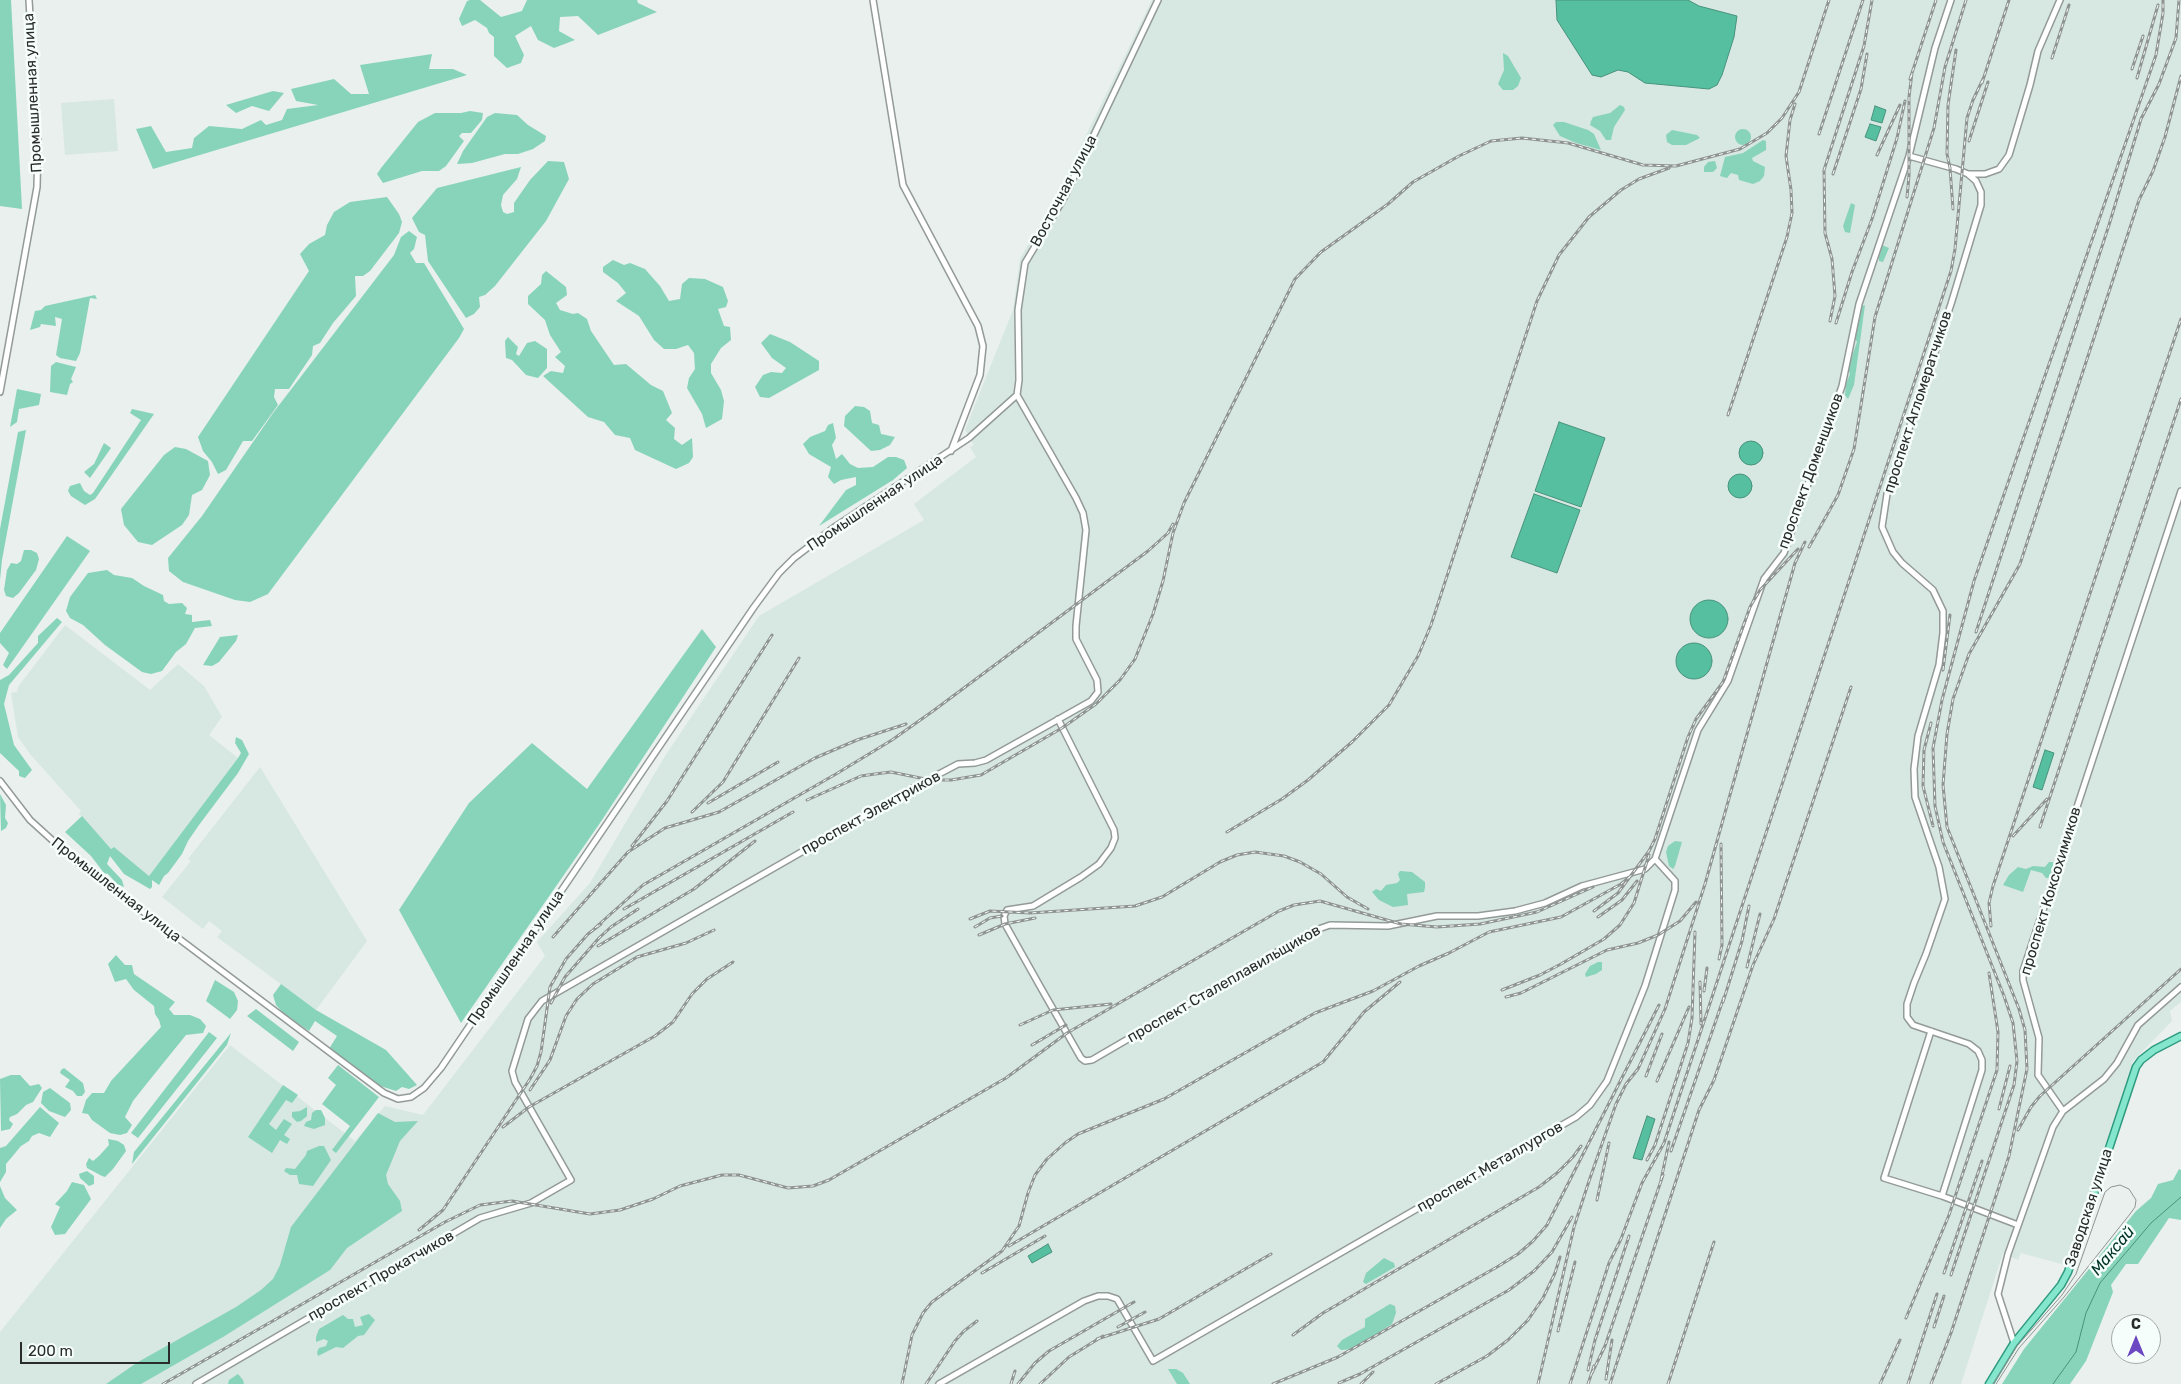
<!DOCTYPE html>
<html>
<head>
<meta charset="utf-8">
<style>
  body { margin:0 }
  #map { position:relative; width:2181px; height:1384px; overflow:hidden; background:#e9f0ed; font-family:Rubik,sans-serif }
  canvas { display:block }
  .north { position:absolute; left:2111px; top:1314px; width:50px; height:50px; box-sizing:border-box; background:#f6fefb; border:1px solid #a4aaa8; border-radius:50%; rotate:0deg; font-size:14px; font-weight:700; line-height:20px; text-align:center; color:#292c2b }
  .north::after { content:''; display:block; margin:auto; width:18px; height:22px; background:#6c49c2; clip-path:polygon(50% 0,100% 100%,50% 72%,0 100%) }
  .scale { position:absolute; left:20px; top:1342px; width:150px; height:22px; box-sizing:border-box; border:2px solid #292c2b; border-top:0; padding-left:6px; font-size:15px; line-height:18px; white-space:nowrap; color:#292c2b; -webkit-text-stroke:4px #f6fefb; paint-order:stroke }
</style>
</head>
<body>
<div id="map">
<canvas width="2181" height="1384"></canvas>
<div class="north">С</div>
<div class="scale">200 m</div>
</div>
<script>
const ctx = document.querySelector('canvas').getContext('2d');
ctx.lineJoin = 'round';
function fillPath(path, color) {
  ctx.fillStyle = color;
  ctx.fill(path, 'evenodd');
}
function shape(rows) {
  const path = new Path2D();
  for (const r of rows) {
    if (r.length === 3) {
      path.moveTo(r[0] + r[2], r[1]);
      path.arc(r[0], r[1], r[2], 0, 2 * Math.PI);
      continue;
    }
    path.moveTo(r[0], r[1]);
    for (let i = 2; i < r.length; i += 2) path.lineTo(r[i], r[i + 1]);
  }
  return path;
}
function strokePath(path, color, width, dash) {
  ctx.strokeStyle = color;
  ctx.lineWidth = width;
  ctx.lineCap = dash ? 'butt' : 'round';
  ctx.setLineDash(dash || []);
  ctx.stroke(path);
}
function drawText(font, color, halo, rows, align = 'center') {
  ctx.font = font + ' Rubik,sans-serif';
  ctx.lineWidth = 5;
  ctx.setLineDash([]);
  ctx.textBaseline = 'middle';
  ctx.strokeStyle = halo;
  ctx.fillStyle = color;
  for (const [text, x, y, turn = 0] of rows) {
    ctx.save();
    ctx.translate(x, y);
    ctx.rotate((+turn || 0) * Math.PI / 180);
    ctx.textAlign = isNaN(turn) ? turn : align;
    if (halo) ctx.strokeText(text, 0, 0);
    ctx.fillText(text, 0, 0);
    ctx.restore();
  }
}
fillPath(shape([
  [1152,0,2181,0,2181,1002,2170,1011,2172,1021,2133,1061,2065,1265,2021,1253,2018,1260,2003,1253,1961,1384,0,1384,0,1332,230,1045,355,1141,385,1106,423,1115,545,956,537,942,590,883,665,756,759,616,924,520,914,504,976,457,970,447,974,445,965,430,1013,310,1020,259,1058,193],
  [114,99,118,151,65,155,61,103],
  [65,625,150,690,178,664,204,686,222,717,209,735,238,758,149,876,114,847,111,849,79,814,81,811,30,754,18,737,11,693,17,692,18,687],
  [260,767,367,941,316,1010,217,937,222,931,209,921,203,929,162,897,191,861,188,859]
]), '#d7e7e1');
fillPath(shape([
  [0,0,11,0,22,209,0,206],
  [470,0,480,0,501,17,522,11,527,0,637,0,638,3,657,12,598,35,578,16,560,17,559,31,575,40,554,48,538,40,531,26,515,36,524,55,521,63,507,68,494,56,494,37,489,33,487,28,475,20,462,26,459,19,467,1],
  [1503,53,1508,56,1521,78,1518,86,1513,90,1503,90,1498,84,1504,70],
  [432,54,429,69,453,69,467,75,153,169,136,129,151,126,166,152,192,148,194,138,209,126,242,129,261,120,266,125,282,120,287,109,318,105,296,101,291,89,334,79,351,94,369,94,360,65],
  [273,91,284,93,269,111,252,106,236,113,226,105],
  [1620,105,1624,107,1625,110,1614,127,1611,140,1606,140,1600,131,1590,125,1591,121,1593,117,1610,113],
  [470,111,483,113,482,120,471,133,462,133,459,136,464,141,446,166,439,171,422,171,383,183,377,174,381,168,418,122,435,113,461,113],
  [495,113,517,115,528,125,546,136,545,141,533,149,518,154,505,154,472,163,457,164,463,151,487,117],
  [1556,122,1564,122,1588,130,1594,134,1601,150,1576,143,1560,136,1553,125],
  [1743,137,8],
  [1672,130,1697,135,1700,138,1686,145,1672,145,1667,142,1666,135],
  [1763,140,1766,141,1766,150,1752,158,1753,161,1765,167,1764,176,1760,181,1753,184,1739,180,1738,175,1731,173,1727,178,1720,176,1725,157,1743,153],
  [548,161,564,162,569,179,546,221,495,286,485,295,479,297,480,307,474,314,466,318,428,261,425,235,419,232,412,218,437,188,521,167,517,179,503,195,501,205,503,212,507,214,514,212,514,203,530,180],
  [1715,161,1717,168,1713,172,1704,172,1704,167,1708,162],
  [387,197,399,214,402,222,399,233,370,271,363,276,355,276,356,296,333,323,320,343,313,346,312,355,289,389,275,389,274,397,278,405,252,441,243,441,226,470,218,474,212,462,203,451,198,437,309,271,300,254,309,244,325,235,327,225,334,212,350,202],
  [1851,203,1855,205,1850,233,1845,232,1843,226],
  [409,231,417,237,414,249,410,253,416,263,424,263,464,329,459,338,268,594,250,602,235,600,183,582,169,571,168,558,202,516,273,413,394,255,401,237],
  [1882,245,1889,248,1883,262,1879,261,1879,257],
  [613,260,624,265,630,263,645,269,660,286,669,301,680,299,682,284,689,278,705,279,723,287,728,301,726,307,718,309,724,326,730,327,731,340,721,348,711,364,711,373,721,390,724,401,722,419,706,428,702,414,687,388,689,378,695,369,694,353,688,345,676,349,664,349,654,340,639,316,616,301,626,293,618,283,603,272,603,267],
  [546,271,566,287,567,295,556,303,560,310,573,314,578,313,587,319,591,331,614,365,626,364,651,385,663,391,672,413,666,420,675,428,674,439,682,445,692,438,693,457,689,463,676,469,635,450,630,438,615,435,604,422,588,417,543,376,551,371,563,373,565,366,555,357,561,352,550,335,545,320,528,304,528,296,541,284,542,275],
  [95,295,97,299,90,298,80,353,76,361,60,358,56,355,62,319,55,317,56,326,41,324,40,327,30,330,35,311,41,310,45,306],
  [1865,305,1854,385,1848,399,1845,395,1846,384,1850,374,1848,368,1857,342,1855,338,1862,306],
  [770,334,790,342,819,361,819,370,769,398,760,397,755,387,763,375,771,372,782,373,786,368,772,358,761,343],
  [508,337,518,347,516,354,519,356,527,343,535,341,547,349,547,368,538,378,526,375,512,360,506,358,505,341],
  [56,362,76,367,71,379,73,382,70,384,67,395,50,392,51,366],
  [17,389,41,394,39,405,19,409,17,422,10,427],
  [855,406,864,407,870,411,872,423,879,425,881,434,895,437,890,445,880,450,871,451,844,426,845,416],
  [132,409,154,414,95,499,85,505,71,496,68,491,70,486,80,483,84,491,90,495,93,493,141,420,130,413],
  [833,423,836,438,832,445,836,459,842,454,850,464,858,468,873,467,888,457,896,457,904,460,907,468,893,480,819,526,846,490,856,485,856,477,841,480,834,484,828,477,831,467,809,454,803,444,810,437,825,431,828,425],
  [26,430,2,560,0,580,0,529,18,432],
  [104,443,111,448,90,478,84,472,94,464],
  [175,447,186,449,208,461,210,475,202,490,192,495,189,515,182,525,152,545,138,542,124,525,121,509,164,455],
  [67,536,90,551,7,669,3,665,9,653,0,643,0,633],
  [24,550,31,550,37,553,39,559,36,570,19,593,13,598,6,596,4,590,7,570,11,563,17,564,21,561],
  [107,570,114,575,132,578,144,586,163,595,164,601,169,604,182,603,187,608,185,614,192,615,192,622,210,620,212,626,195,628,186,644,176,652,162,671,151,674,142,672,105,645,83,625,70,618,66,611,70,597,88,573],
  [57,618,62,622,9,685,4,704,14,745,32,770,25,778,19,776,19,771,0,753,0,680,9,675,38,643,38,636],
  [702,629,716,647,600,823,461,1023,399,910,469,803,532,743,587,789],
  [238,635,236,641,219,662,212,666,203,665,220,637],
  [236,737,242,740,249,754,238,773,199,825,188,841,182,854,168,873,164,876,159,885,152,880,152,887,150,889,124,874,110,856,107,864,122,880,124,887,117,884,108,874,104,873,91,856,65,832,82,816,111,849,114,847,149,876,238,758,241,753,235,743],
  [0,794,6,805,5,818,8,823,6,828,1,831],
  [1675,841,1682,842,1675,866,1673,869,1669,866,1666,852,1668,846],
  [2049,862,2054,862,2054,866,2050,878,2046,878,2042,873,2031,870,2023,892,2003,885,2009,875,2018,867,2026,869,2033,866,2045,867],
  [1400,871,1412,872,1425,882,1425,888,1424,892,1407,894,1408,905,1393,907,1379,900,1372,892,1376,889,1381,891,1386,885,1397,883,1400,880,1398,874],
  [116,955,125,965,132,965,134,974,175,1002,169,1009,174,1015,190,1015,200,1019,206,1026,203,1033,186,1035,148,1082,133,1101,125,1117,132,1125,127,1133,120,1135,110,1133,92,1120,88,1114,82,1113,86,1100,92,1093,104,1093,111,1081,161,1027,159,1020,155,1014,154,1006,134,990,126,979,115,982,108,964],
  [1598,962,1602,962,1602,970,1596,974,1586,977,1585,974,1590,966],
  [215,980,234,992,238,1001,237,1010,230,1019,206,1001],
  [281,984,316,1010,386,1050,417,1085,409,1089,402,1087,396,1091,377,1085,329,1049,337,1036,315,1021,309,1031,285,1015,276,1005,273,995],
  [256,1009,299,1042,293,1051,247,1016],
  [209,1032,217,1038,138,1138,131,1133],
  [231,1033,227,1045,132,1164,134,1152],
  [338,1065,379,1097,336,1153,332,1150,350,1126,322,1104,336,1085,328,1078],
  [64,1068,83,1083,85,1092,82,1096,77,1096,73,1091,65,1087,70,1080,60,1073,61,1070],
  [11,1075,20,1075,30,1086,39,1084,42,1088,33,1102,26,1105,17,1114,10,1117,9,1120,13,1124,10,1129,1,1131,0,1079],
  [283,1085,298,1095,292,1103,286,1100,269,1124,276,1130,284,1119,292,1124,284,1135,290,1139,287,1144,280,1140,272,1153,248,1137],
  [50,1088,70,1103,71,1110,65,1117,49,1111,41,1103,43,1092],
  [40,1107,59,1123,50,1137,39,1133,32,1136,29,1141,21,1146,6,1164,6,1172,0,1182,0,1148,6,1146],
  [307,1107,307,1116,301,1121,297,1122,292,1117,292,1112,300,1111],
  [316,1110,321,1110,325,1118,325,1125,314,1129,304,1126,306,1122,311,1120,312,1113],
  [378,1113,395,1122,418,1121,400,1141,386,1175,388,1184,400,1201,402,1211,347,1248,330,1270,223,1337,141,1384,106,1384,138,1362,236,1307,261,1290,273,1279,280,1265,291,1227],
  [108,1139,118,1141,124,1145,126,1151,113,1169,105,1177,102,1176,87,1168,86,1164,89,1158,93,1161,99,1156,109,1145],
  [319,1146,324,1146,331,1160,313,1186,299,1184,297,1175,290,1175,284,1171,286,1168,295,1169,306,1155,307,1151],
  [2179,1169,2181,1170,2181,1220,2169,1218,2138,1264,2126,1264,2111,1285,2113,1292,2086,1361,2070,1384,2002,1384,2024,1349,2136,1211,2151,1198,2158,1184,2173,1180],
  [87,1171,94,1176,94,1184,89,1186,80,1178,79,1174],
  [72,1182,84,1185,91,1199,65,1234,55,1235,51,1227,60,1207,55,1204,67,1191],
  [0,1186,5,1198,17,1210,6,1219,0,1228],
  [1384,1258,1394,1263,1395,1267,1366,1284,1363,1282,1366,1273],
  [1390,1304,1395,1306,1396,1313,1392,1324,1353,1349,1341,1350,1337,1346,1342,1340,1365,1327,1365,1319],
  [369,1314,375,1320,364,1335,358,1336,343,1348,336,1347,318,1356,317,1352,319,1348,326,1346,328,1341,324,1339,316,1342,316,1337,319,1329,343,1315,348,1319,353,1319,355,1327,363,1325,360,1317],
  [1168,1369,1176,1369,1183,1373,1190,1384,1177,1384],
  [238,1374,243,1380,244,1384,228,1384,229,1380]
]), '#88d4ba');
const water = shape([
  [1556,0,1688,0,1699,6,1737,16,1734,37,1722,75,1717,85,1709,89,1645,83,1628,72,1618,70,1601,77,1592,75,1557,20,1556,0],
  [1875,106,1886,110,1882,123,1871,120,1875,106],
  [1870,124,1881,127,1876,141,1865,137,1870,124],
  [1559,422,1605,438,1581,507,1535,491,1559,422],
  [1751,453,12],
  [1740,486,12],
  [1534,494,1580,510,1557,573,1511,557,1534,494],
  [1709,619,19],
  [1694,661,18],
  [2045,750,2054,753,2042,790,2033,787,2045,750],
  [1647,1116,1655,1119,1642,1160,1633,1158,1647,1116],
  [1048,1244,1052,1252,1032,1263,1028,1256,1048,1244]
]);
fillPath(water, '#56bfa0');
strokePath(water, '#48937d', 1);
strokePath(shape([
  [2053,1384,2076,1352,2086,1313,2100,1283,2151,1223,2181,1197]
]), '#48937d', 1);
const minor = shape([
  [873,0,903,185,978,326,983,346,980,375,951,451],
  [1909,156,1956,169,1968,174,1976,181,1981,192,1981,205,1951,304,1887,494,1882,527,1893,552,1902,563,1933,590,1943,611,1943,633,1939,665,1918,736,1914,769,1915,797,1939,867,1945,899,1926,954,1914,983,1907,1004,1907,1017,1913,1025,1969,1044,1978,1051,1982,1060,1982,1070,1942,1196],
  [1969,174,1985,174,1999,169,2009,155,2030,85,2038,51,2060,0],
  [0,392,37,187,38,147,29,0],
  [1017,395,1019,380,1018,310,1025,263,1064,198,1158,0],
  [1058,719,1114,830,1115,838,1111,848,1099,864,1081,877,1033,906,1007,910,1004,916,1005,924,1041,988,1081,1058,1085,1061,1092,1060,1313,931,1330,925,1388,926,1437,916,1478,916,1515,911,1545,903,1582,886,1645,869,1655,859,1698,730,1728,681,1764,579,1784,553,1842,386,1859,304,1909,156,1935,48,1951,0],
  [0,781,30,820,73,859,384,1093,398,1099,411,1097,424,1088,441,1068,754,607,779,573,794,558,836,526,969,438,1017,395],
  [1931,1031,1884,1178,1942,1196,2018,1225],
  [2063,1111,2038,1075,2039,1038,2023,980,2023,971,2181,491],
  [2014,1343,1998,1294,2008,1254,2053,1127,2063,1111,2104,1079,2117,1063,2138,1025,2181,987],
  [196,1384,480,1218,531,1203,571,1180,515,1082,512,1071,528,1019,542,1001,920,784,958,764,975,763,986,760,1091,701,1098,692,1097,680,1076,639,1076,626,1086,530,1083,513,1076,498,1017,395],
  [939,1384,1084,1301,1098,1296,1108,1296,1117,1299,1153,1361,1576,1117,1590,1105,1607,1081,1645,986,1675,890,1675,881,1655,859]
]);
const major = shape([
  [1989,1384,2014,1343,2061,1285,2068,1272,2136,1067,2141,1060,2154,1050,2181,1036]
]);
strokePath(minor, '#939a98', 8);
strokePath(major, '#2e9a7f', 9);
strokePath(minor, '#fff', 5);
strokePath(major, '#83e6cd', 6);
strokePath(shape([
  [1993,1384,2017,1346,2062,1295,2076,1274,2105,1192,2111,1187,2120,1185,2129,1189,2136,1200,2135,1207,2130,1214,2064,1297,2019,1348,1996,1384]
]), '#8f9492', 1);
const rail = shape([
  [2052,58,2069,5],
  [2132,69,2143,36],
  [2137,78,2158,5],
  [1910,79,1936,0],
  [1982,83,2009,0],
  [1819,134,1863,0],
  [1969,141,1988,82],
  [1877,155,1900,105],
  [1833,174,1861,89,1867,54],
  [1907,197,1909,176,1909,97,1912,73],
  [1953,209,1950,168,1947,154,1948,105,1956,50],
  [1830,321,1835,296,1832,259,1825,233,1824,170,1864,46,1872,0],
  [1836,323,1852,272,1872,219,1897,138,1905,101],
  [1728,415,1787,237,1792,213,1791,190,1786,156,1790,120,1795,104],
  [1809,547,1838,495,1854,449,1875,317,1934,128,1945,67,1966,0],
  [1976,632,2109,225,2141,119,2159,84,2176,38,2179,0],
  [1943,670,1950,615],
  [1931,723,1924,750,1923,786,1933,826],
  [807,800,861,776,875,774,891,772,930,780,951,780,981,775,1062,728,1096,704,1120,680,1135,659,1153,614,1163,581,1173,533,1184,503,1295,279,1321,252,1388,204,1413,182,1459,156,1491,141,1522,138,1568,143,1643,165,1676,166,1740,149,1767,133,1782,118,1799,92,1829,0],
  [708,803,778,762],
  [692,812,723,782,799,658],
  [2040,827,2181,399],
  [1227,832,1282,799,1308,780,1352,742,1389,705,1418,656,1431,625,1537,301,1559,255,1589,217,1621,190,1639,179,1669,168],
  [2013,836,2047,799],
  [632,846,667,801,772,635],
  [624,909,793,812],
  [1594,911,1618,893,1649,851,1655,839,1688,737,1696,719,1723,682,1750,607,1760,590,1798,549],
  [1598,917,1622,900,1637,881],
  [970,919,990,911,1030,913,1135,906,1162,897,1220,862,1237,855,1255,852,1284,856,1300,862,1321,874,1347,897,1368,909],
  [1991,926,1989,903,1993,886,2181,319],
  [975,927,990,918,1002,916],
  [595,928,643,885,836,774,892,740,933,711,1148,551,1168,533,1173,524],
  [979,935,1005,924,1035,918],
  [553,937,628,852,665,828,719,812,815,758,857,740,906,724],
  [598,946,694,889,755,841],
  [1719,959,1722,945,1721,844],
  [1747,967,1760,914],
  [1700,982,1701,1024],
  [1502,990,1540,975,1561,964,1604,939,1620,925,1634,903,1649,855],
  [1704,991,1707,968],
  [1506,997,1521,993,1607,950,1638,943,1658,935,1680,921,1696,902],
  [1723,1002,1742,941,1749,906],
  [551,1003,565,977,599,938,611,927,638,909],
  [1020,1025,1053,1010,1111,1004],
  [1032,1045,1066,1025],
  [1646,1076,1662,1034],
  [1657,1081,1689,1007],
  [530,1090,550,1060,566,1016,577,999,593,984,637,957,686,943,714,930],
  [1999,1109,2010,1066],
  [503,1127,529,1107,655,1036,673,1022,692,994,707,979,733,962],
  [2018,1130,2031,1107,2040,1096,2181,969],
  [1671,1151,1724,997],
  [1647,1160,1655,1145,1688,1043,1692,1018,1695,932],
  [1661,1180,1669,1142],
  [1597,1200,1609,1143],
  [419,1230,443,1210,530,1079,537,1066,541,1052,550,987,566,959,588,934,601,924],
  [1009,1246,1323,1062,1364,1012,1400,982],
  [982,1273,1045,1236],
  [1944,1273,1982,1161],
  [1951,1275,2014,1085,2017,1061,2013,1023,2004,996,1943,842,1935,806,1933,748,1942,700,1974,581,2156,55,2163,13,2163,0],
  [1906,1318,1949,1215,1997,1070,1998,1032,1989,973],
  [1118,1327,1145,1312],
  [1934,1327,1944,1296],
  [1558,1331,1575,1262],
  [1293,1335,1323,1313,1539,1187,1557,1173,1573,1157,1581,1146],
  [1097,1339,1159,1319,1271,1254],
  [1588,1370,1595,1340,1629,1236],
  [1592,1373,1605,1346,1663,1175],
  [1606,1379,1612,1340],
  [1339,1383,1360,1374,1509,1290,1534,1271,1552,1252,1572,1217],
  [163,1384,445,1222,480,1205,512,1201,590,1214,620,1210,653,1199,680,1186,722,1175,739,1175,788,1188,813,1186,829,1180,1006,1078,1067,1033,1279,911,1294,905,1320,901,1401,924,1437,927,1480,924,1537,912,1593,887],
  [902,1384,912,1335,923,1313,932,1302,1002,1251,1019,1226,1028,1193,1035,1175,1047,1159,1065,1143,1078,1134,1164,1099,1315,1013,1373,991,1419,966,1449,953,1489,932,1561,917,1621,884,1632,875],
  [926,1384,955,1341,964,1331,977,1321],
  [1011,1384,1015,1371],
  [1018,1384,1035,1363,1049,1351,1134,1302],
  [1040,1384,1069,1357,1103,1336],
  [1273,1384,1338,1357,1497,1267,1518,1254,1533,1241,1547,1225,1659,1005],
  [1361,1384,1373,1372],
  [1436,1384,1487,1356,1508,1340,1528,1320,1543,1298,1555,1273,1560,1257],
  [1538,1384,1574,1227,1589,1181,1616,1104,1626,1084,1638,1069,1665,1009,1705,884,1795,563,1805,542],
  [1570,1384,1609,1263,1621,1239,1642,1183,1664,1143,1951,271,1955,249,1967,118,1973,100,1984,77],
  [1588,1384,1594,1366],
  [1610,1384,1699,1110,1714,1080,1753,965,1774,919,1851,687],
  [1668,1384,1714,1242],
  [1880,1384,1900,1340],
  [1908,1384,1937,1294],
  [1931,1384,1951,1333,2009,1156,2027,1069,2025,1030,2019,1009,1947,827,1943,785,1947,734,1953,699,1969,654,2020,564,2139,200,2153,171,2165,137,2181,76]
]);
strokePath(rail, '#8f9492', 3);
strokePath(rail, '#f6fefb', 1, [4]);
drawText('15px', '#292c2b', '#f6fefb', [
  ["Промышленная улица",33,93,-93],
  ["Восточная улица",1064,191,-62],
  ["проспект Агломератчиков",1918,402,-72],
  ["проспект Доменщиков",1811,471,-70],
  ["Промышленная улица",875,503,-34],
  ["проспект Электриков",871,813,-29],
  ["Промышленная улица",116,890,38],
  ["проспект Коксохимиков",2051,891,-73],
  ["Промышленная улица",516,958,-56],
  ["проспект Сталеплавильщиков",1224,984,-30],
  ["проспект Металлургов",1490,1167,-30],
  ["Заводская улица",2089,1208,-72],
  ["проспект Прокатчиков",381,1276,-30]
]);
drawText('italic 16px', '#013326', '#f6fefb', [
  ["Максай",2113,1251,-50]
]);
</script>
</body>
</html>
